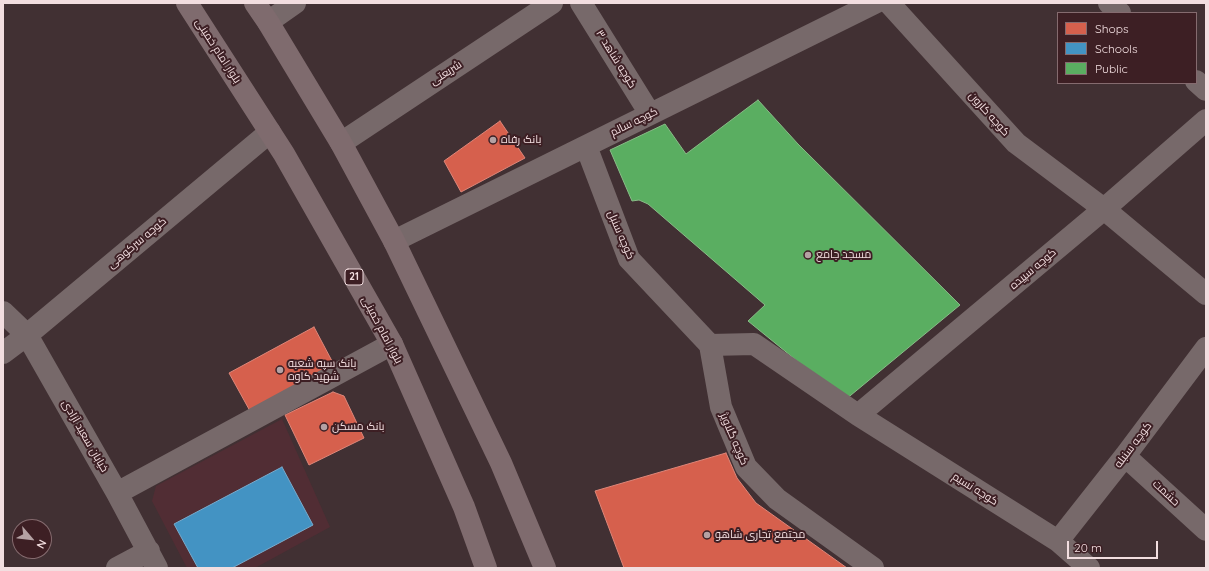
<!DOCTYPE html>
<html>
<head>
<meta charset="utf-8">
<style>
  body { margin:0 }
  #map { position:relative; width:1209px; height:571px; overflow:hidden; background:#413033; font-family:Quicksand,sans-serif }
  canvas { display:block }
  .frame { position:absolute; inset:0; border:4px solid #f2dee0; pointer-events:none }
  .legend { position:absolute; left:1057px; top:12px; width:140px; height:72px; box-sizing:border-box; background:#3d1f24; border:1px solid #856b6f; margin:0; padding:5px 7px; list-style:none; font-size:12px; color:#f2dee0 }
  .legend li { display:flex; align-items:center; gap:8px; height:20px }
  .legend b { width:20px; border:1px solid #856b6f }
  .north { position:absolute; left:12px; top:519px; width:40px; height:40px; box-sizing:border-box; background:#3d1f24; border:1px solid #856b6f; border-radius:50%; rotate:118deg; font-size:11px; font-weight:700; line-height:16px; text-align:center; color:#f2dee0 }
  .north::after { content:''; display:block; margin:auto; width:14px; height:18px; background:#b4a1a3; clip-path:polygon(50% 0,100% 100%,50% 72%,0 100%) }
  .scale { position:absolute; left:1067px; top:541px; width:91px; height:18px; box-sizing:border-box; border:2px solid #f2dee0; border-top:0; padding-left:5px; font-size:12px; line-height:14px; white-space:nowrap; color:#f2dee0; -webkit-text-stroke:3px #3d1f24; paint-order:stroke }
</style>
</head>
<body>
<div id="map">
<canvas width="1209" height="571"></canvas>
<div class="frame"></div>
<ul class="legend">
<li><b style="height:11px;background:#d6604d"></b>Shops</li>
<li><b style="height:11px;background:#4393c3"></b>Schools</li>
<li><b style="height:11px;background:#5aae61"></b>Public</li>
</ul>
<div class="north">N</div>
<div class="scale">20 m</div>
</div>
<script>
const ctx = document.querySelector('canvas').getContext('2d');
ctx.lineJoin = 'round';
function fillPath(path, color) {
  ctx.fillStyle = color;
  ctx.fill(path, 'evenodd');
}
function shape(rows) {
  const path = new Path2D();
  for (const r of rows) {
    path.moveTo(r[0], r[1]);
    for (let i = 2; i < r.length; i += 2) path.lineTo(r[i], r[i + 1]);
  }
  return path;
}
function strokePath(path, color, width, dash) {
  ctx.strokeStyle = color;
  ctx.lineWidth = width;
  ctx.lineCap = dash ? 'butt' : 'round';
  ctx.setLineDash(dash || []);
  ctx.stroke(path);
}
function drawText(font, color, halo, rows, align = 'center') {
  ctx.font = font + ' Quicksand,Cairo,sans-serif';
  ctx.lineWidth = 4;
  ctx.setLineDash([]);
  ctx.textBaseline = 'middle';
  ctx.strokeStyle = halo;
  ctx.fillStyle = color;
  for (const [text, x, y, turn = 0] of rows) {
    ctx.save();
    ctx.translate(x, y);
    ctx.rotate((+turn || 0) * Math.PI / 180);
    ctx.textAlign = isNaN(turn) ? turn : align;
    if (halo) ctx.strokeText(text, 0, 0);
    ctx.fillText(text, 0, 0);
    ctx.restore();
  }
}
fillPath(shape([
  [282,419,330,527,255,568,187,568,152,501,156,486]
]), '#512d34');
const shops = shape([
  [500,121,525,158,461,192,444,161,500,121],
  [314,327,332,361,330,367,250,411,229,373,314,327],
  [333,392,344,396,364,438,309,465,285,415,333,392],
  [726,453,737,478,756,503,847,568,624,568,595,491,726,453]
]);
fillPath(shops, '#d6604d');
strokePath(shops, '#de8679', 1);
const schools = shape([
  [282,467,313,525,232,568,198,568,174,524,282,467]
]);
fillPath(schools, '#4393c3');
strokePath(schools, '#78aacc', 1);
const public = shape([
  [758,100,798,144,960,305,845,400,748,321,765,305,648,204,639,200,632,201,610,150,665,124,686,154,758,100]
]);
fillPath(public, '#5aae61');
strokePath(public, '#88bc87', 1);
strokePath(shape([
  [581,3,650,114],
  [889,3,1016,143,1104,209,1206,294],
  [1109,3,1120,13],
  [268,22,295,3],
  [1196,81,1206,90],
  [341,143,552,3],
  [586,146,629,259,710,345],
  [394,241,875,3],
  [3,312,27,335,117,493,157,568],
  [710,345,754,344,858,415,1058,541,1089,568],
  [710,345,721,407,746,467,777,499,873,568],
  [3,353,27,335,270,132],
  [858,415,1104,209,1206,120],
  [1125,456,1206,530],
  [117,493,392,344],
  [1058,541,1125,456,1206,348],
  [117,568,149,551]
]), '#77696a', 22);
strokePath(shape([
  [187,3,284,154,392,344,464,507,486,568],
  [255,3,268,22,341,143,394,241,501,463,545,568]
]), '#7f6b6e', 22);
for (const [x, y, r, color] of [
  [493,140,4,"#b4a1a3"],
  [808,255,4,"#b4a1a3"],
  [280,370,4,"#b4a1a3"],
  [324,427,4,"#b4a1a3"],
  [707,535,4,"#b4a1a3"]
]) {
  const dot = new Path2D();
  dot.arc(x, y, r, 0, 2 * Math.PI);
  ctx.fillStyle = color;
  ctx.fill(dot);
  strokePath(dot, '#3d1f24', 1.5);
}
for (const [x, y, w] of [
  [354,277,18]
]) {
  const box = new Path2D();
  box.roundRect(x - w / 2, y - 8, w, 16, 3);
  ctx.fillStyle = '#3d1f24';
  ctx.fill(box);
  strokePath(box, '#f2dee0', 1);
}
drawText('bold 10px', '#f2dee0', null, [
  ["21",354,277]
]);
drawText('11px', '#f2dee0', '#3d1f24', [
  ["بلوار امام خمینی",218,51,57],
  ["کوچه شاهد ۳",616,59,58],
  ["شریعتی",446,73,-33],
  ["کوچه کارون",989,114,48],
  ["کوچه سالم",634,122,-26],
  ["کوچه سنبل",621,235,67],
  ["کوچه سرکوهی",137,243,-40],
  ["کوچه سپیده",1033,269,-40],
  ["بلوار امام خمینی",382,330,62],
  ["خیابان سعید آزادی",85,436,60],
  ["کوچه گلاویژ",734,439,67],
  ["کوچه سنبله",1133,445,-53],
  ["کوچه نسیم",975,489,32],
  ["حشمت",1166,493,43]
]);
drawText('11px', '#f2dee0', '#3d1f24', [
  ["بانک رفاه",501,140],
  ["مسجد جامع",816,255],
  ["بانک سپه شعبه",288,364],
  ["شهید کاوه",288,377],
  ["بانک مسکن",332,427],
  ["مجتمع تجاری شاهو",715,535]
], 'left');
</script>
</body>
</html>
